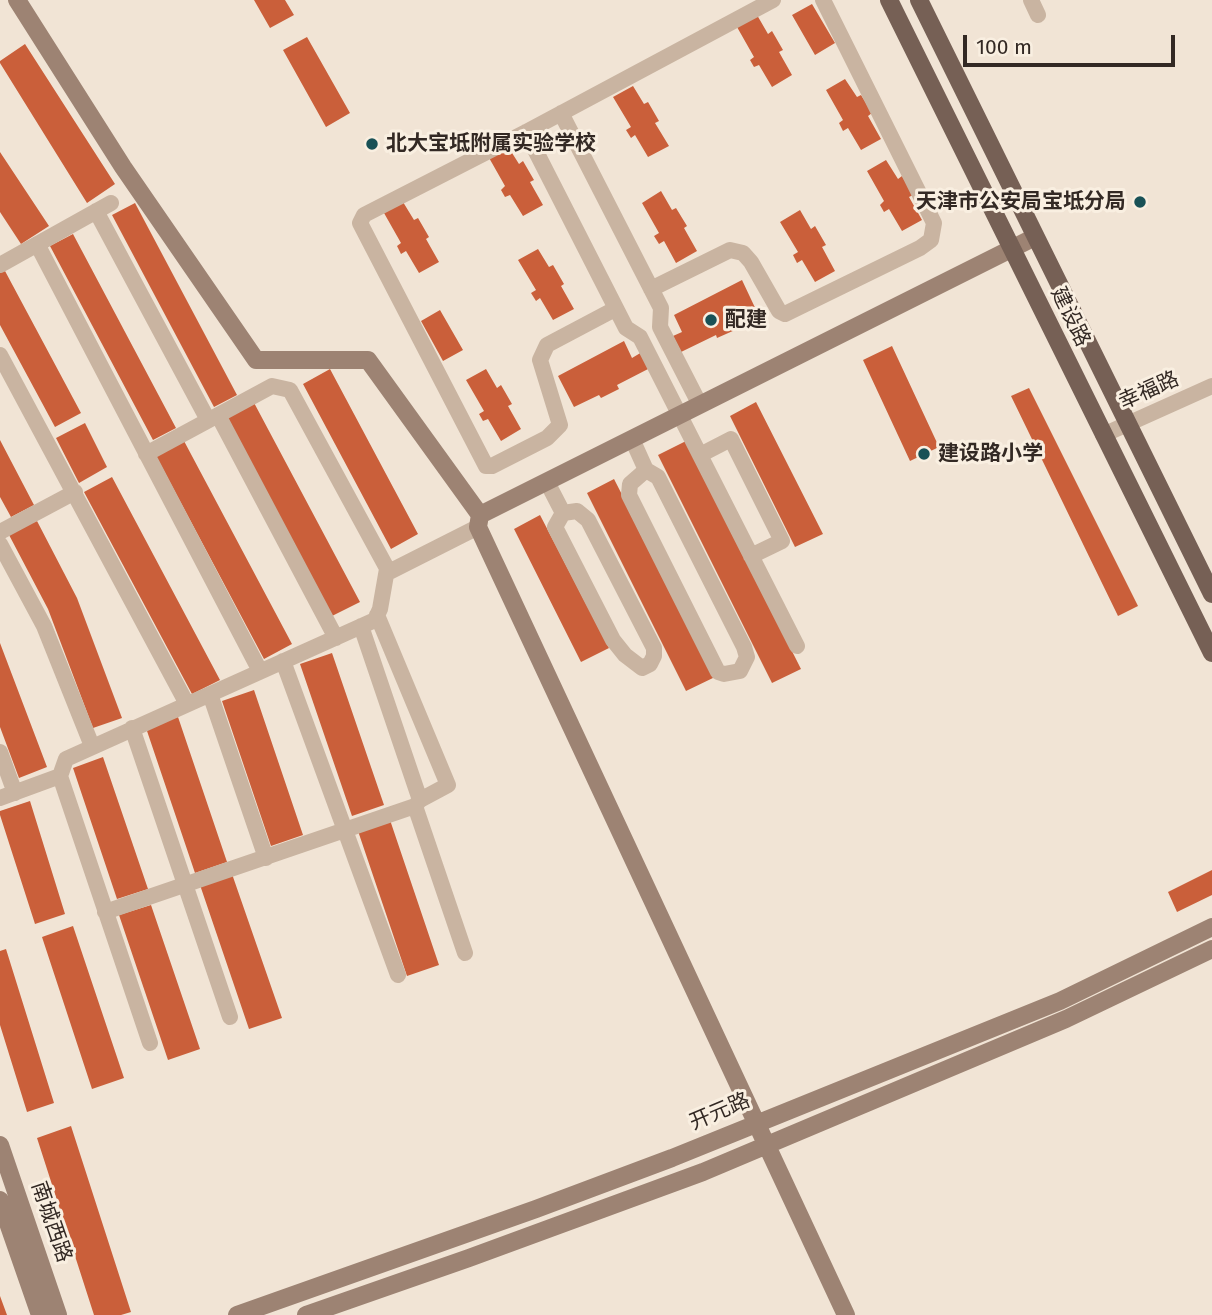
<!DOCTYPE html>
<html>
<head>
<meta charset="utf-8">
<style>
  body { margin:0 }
  #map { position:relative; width:1212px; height:1315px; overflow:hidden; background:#f1e4d5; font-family:"Fira Sans",sans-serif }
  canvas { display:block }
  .scale { position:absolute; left:963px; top:35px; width:212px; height:32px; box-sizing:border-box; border:4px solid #332924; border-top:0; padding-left:9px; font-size:21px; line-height:24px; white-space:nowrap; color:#332924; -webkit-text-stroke:5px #f9efe1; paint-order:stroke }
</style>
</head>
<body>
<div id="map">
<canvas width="1212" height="1315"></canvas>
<div class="scale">100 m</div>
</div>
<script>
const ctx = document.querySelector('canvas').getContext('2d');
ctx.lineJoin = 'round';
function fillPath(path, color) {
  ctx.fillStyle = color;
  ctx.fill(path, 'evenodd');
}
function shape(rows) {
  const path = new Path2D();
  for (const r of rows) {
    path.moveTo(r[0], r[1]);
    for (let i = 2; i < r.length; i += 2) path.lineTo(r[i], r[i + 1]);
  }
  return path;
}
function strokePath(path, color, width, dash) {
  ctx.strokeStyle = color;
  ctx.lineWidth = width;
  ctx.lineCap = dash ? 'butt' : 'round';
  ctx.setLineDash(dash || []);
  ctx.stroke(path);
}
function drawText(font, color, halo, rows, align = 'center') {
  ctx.font = font + ' "Fira Sans","Noto Sans SC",sans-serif';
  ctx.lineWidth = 6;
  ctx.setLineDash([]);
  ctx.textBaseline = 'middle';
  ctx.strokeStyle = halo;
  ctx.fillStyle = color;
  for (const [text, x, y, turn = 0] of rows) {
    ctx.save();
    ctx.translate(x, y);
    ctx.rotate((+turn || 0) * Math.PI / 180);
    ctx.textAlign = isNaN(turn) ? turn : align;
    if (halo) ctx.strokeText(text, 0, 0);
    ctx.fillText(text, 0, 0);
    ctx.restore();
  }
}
fillPath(shape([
  [254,0,285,0,294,15,270,28],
  [812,4,835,43,815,55,792,15],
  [757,15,768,34,772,31,783,50,779,52,792,75,772,87,759,65,754,67,750,60,754,57,737,27],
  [307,37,350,113,326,127,283,50],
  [25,44,115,184,87,203,0,63,0,61],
  [845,79,857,97,861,95,872,113,868,116,881,139,861,150,848,128,843,131,839,123,843,120,826,90],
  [633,86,644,104,648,102,659,121,655,123,669,146,648,157,635,135,631,138,626,130,631,127,613,97],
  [507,145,519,164,523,161,534,180,530,182,543,205,523,216,510,195,505,197,501,190,505,186,488,156],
  [0,152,49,226,21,244,0,212],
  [886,160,898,179,902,176,913,195,909,197,922,220,902,231,889,209,884,212,880,205,884,201,867,171],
  [661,191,672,210,676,208,687,226,684,228,697,251,676,263,664,241,659,244,654,236,659,233,642,203],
  [403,202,414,220,418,218,429,237,426,239,439,262,419,273,406,251,401,254,397,246,401,243,384,213],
  [135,203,237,395,214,407,112,215],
  [800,210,811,229,815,226,826,245,822,247,835,271,815,282,802,260,797,263,793,255,798,252,780,222],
  [73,234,176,428,153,440,50,246],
  [538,249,549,267,553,265,564,284,561,286,574,309,553,320,540,298,536,301,531,293,536,290,518,260],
  [5,271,81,413,55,427,0,325,0,273],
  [742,280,758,314,733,326,735,330,717,338,716,335,681,352,673,336,682,332,674,315],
  [440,310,463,350,443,361,421,321],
  [624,341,632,358,642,352,650,368,617,385,619,389,601,398,599,395,574,407,558,376],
  [892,346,939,447,910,461,863,360],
  [330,369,418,534,391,549,303,384],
  [486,369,497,388,501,385,512,404,508,406,521,429,501,441,488,419,483,421,479,414,484,411,466,380],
  [1029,388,1138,606,1118,616,1011,396],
  [252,399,360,602,332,616,224,414],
  [756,402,823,534,795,547,730,416],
  [85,423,107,467,79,483,56,438],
  [0,440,34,505,11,517,0,497],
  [184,441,292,644,264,659,156,456],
  [686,441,801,669,772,683,658,455],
  [112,477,220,680,192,694,84,492],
  [614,479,715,677,686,691,587,493],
  [540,515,609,648,581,662,514,529],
  [37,521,77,598,122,718,93,728,48,609,8,533],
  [0,643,47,767,19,778,0,727],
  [332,653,384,805,352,816,300,664],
  [254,690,303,835,271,846,222,701],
  [178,717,227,862,195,873,146,728],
  [103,757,148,889,117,899,73,768],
  [30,801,65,914,35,924,0,815,0,811],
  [390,820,439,965,407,976,358,831],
  [1212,870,1212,895,1177,912,1168,892],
  [232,874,282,1018,249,1029,200,885],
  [151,905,200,1049,168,1060,119,915],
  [73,926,124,1078,92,1089,42,937],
  [6,949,54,1103,27,1112,0,1025,0,951],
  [71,1126,131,1312,121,1315,94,1315,37,1138],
  [0,1297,0,1296,7,1315,0,1315]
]), '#ca5f3a');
strokePath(shape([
  [1031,0,1038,15],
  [561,113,661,308,660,327,700,405],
  [526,132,626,328,640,337,797,646],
  [96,211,208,420],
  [37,244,260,671],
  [0,265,111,203],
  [651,289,730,250,743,253,751,262,779,311,785,314,920,248,931,240,934,223,823,0],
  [615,309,547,345,540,360,560,425,547,438,492,466,486,466,360,223,364,215,526,132,773,0],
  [0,355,187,704],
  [218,415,336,638],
  [1103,435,1212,386],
  [632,439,646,470,630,484,629,495,718,672,724,674,740,671,747,657,744,647,658,477,646,470],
  [146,454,272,386,290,390,389,572,478,527],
  [700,455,731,439,782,541,751,556],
  [547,482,563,513,555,527,613,640,625,655,642,668,650,664,654,656,654,648,588,520,577,511,563,513],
  [0,532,75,492],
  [0,544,44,626,92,746],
  [361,626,420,800],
  [283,661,398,975],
  [210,694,266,858],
  [132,728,230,1017],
  [0,752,15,793],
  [0,798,60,776],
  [415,806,465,953],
  [105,912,415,806,420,800,448,785,377,615],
  [150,1043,60,776,66,759,375,620,380,609,387,569]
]), '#c9b4a1', 16);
strokePath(shape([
  [17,0,123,167,256,360,368,360,480,515,478,527,846,1315],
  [480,515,1035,237],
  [0,1145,58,1315],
  [0,1200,40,1315],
  [237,1315,536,1209,672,1158,1060,1001,1212,927],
  [306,1315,469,1258,703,1172,1066,1019,1212,949]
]), '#9d8373', 18);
strokePath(shape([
  [889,0,1212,653],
  [919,0,1212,594]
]), '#766055', 18);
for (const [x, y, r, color] of [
  [372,144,7,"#195156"],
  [1140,202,7,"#195156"],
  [711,320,7,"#195156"],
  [924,454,7,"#195156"]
]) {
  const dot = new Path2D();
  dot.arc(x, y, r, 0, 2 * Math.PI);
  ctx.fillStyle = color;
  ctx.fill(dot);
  strokePath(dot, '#f9efe1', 2.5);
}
drawText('bold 21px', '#332924', '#f9efe1', [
  ["北大宝坻附属实验学校",386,144],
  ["天津市公安局宝坻分局",1126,202,"right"],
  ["配建",725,320],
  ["建设路小学",938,454]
], 'left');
drawText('21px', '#332924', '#f9efe1', [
  ["建设路",1070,317,64],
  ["幸福路",1149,391,-24],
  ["开元路",720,1112,-23],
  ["南城西路",51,1222,71]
]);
</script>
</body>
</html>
